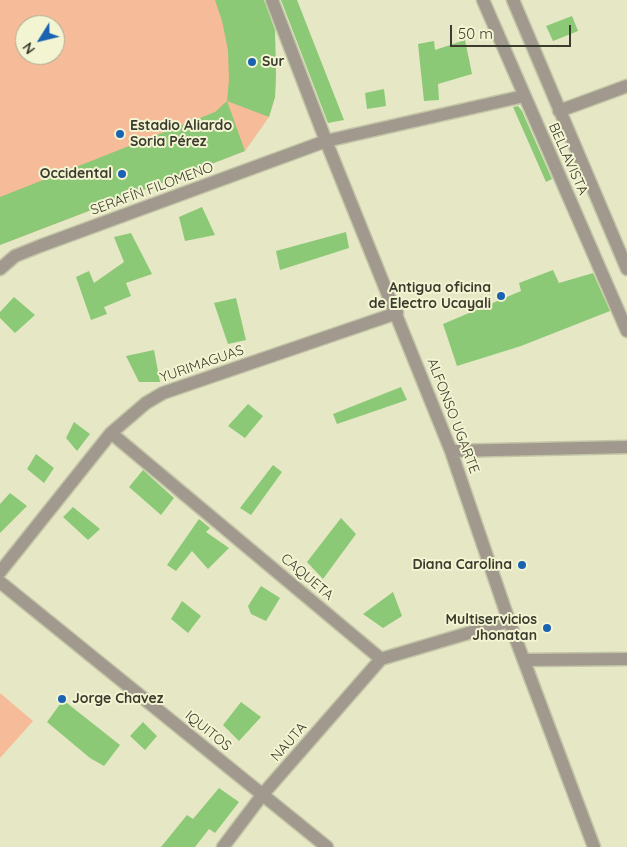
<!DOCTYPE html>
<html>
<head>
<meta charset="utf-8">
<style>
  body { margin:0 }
  #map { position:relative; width:627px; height:847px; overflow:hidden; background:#e5e7c5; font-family:Quicksand,sans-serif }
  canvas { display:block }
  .north { position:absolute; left:15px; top:15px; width:50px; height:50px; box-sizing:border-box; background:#f3f4d2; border:1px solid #a9aa90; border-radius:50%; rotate:234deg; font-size:14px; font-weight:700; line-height:20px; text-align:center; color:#3b3b2e }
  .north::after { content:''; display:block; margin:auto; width:18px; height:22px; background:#1963b2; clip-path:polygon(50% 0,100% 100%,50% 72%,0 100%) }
  .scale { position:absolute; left:450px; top:25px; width:121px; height:22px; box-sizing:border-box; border:2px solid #3b3b2e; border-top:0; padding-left:6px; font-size:15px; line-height:18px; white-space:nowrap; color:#3b3b2e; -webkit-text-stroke:4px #f3f4d2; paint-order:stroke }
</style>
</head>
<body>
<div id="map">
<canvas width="627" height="847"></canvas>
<div class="north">N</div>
<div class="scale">50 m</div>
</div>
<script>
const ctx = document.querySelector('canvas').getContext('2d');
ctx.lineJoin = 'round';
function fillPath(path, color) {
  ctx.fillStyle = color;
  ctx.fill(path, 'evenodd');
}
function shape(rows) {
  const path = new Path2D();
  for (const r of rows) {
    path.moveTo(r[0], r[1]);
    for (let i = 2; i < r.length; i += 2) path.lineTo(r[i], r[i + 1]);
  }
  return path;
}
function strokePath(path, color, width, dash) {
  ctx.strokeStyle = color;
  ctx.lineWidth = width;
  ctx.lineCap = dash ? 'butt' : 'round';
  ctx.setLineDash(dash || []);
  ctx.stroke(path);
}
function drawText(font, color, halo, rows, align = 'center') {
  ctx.font = font + ' Quicksand,sans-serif';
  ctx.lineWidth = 4;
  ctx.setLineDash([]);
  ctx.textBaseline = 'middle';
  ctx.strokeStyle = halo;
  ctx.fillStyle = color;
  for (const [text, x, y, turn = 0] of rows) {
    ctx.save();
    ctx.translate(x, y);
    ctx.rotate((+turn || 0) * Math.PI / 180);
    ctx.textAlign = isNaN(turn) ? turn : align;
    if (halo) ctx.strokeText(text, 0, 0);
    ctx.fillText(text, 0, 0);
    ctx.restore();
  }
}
fillPath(shape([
  [0,0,262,0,275,39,276,74,275,97,269,117,245,151,0,245],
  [25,25,55,25,55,55,25,55],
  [0,693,33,721,0,758]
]), '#f6bb99');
fillPath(shape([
  [215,0,264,0,275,30,276,74,275,97,269,117,227,101,229,80,228,50,222,21],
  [281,0,297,0,344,120,328,123],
  [572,16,578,31,553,41,546,26],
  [465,40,472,74,438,84,439,100,424,101,418,44,434,41,435,50],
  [384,89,386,106,367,109,365,93],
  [227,101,245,151,0,245,0,197,215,112],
  [518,106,522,111,552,179,546,182,513,107],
  [202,207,215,235,185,241,179,217],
  [346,232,349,248,280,270,276,251],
  [131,233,152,274,126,283,131,296,104,307,107,314,91,320,76,277,89,271,94,283,124,262,114,237],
  [553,270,559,283,593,273,610,311,521,346,457,366,443,324,521,291,519,283],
  [14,297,35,315,15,333,0,318,0,312],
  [236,298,246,340,228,344,214,303],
  [154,350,160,382,139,382,126,356],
  [401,387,407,400,337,424,333,414],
  [248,404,263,416,245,438,228,426],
  [74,422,90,434,77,451,66,438],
  [36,454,54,468,44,483,27,469],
  [273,465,282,472,251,515,240,508],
  [143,470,174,498,161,515,129,487],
  [10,493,27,506,0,533,0,504],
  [73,507,100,529,88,540,63,517],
  [341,518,356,534,323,579,307,562],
  [199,519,210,528,206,532,229,548,208,569,192,551,176,571,167,565],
  [261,586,280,598,266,621,251,614,248,606],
  [393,592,402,616,383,628,363,614],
  [182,601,201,616,188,633,171,619],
  [63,700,120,745,104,766,90,758,47,722],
  [241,702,261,717,239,741,223,725],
  [143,722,157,736,145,750,130,736],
  [219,788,239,802,215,833,209,829,195,847,161,847,187,815,193,819]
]), '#8bc977');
const minor = shape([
  [272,0,326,141,451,451,509,621,594,847],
  [483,0,627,331],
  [513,0,627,269],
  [559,111,627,86],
  [0,269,15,256,40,246,326,141,524,96],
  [111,433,381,659,509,621],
  [451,451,627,447],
  [0,572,111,433,146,403,163,393,397,313],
  [0,582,327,847],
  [525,660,627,659],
  [223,847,263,794,381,659]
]);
strokePath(minor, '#c3c5a7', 15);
strokePath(minor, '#a1998d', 12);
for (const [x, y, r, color] of [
  [252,62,5,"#1963b2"],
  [120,134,5,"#1963b2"],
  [122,174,5,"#1963b2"],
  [501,296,5,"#1963b2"],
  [522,565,5,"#1963b2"],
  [547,628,5,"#1963b2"],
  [62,699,5,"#1963b2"]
]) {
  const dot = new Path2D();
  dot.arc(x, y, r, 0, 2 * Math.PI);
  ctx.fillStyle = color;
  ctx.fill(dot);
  strokePath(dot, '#f3f4d2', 2);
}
drawText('bold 14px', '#3b3b2e', '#f3f4d2', [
  ["Sur",262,62,"left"],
  ["Estadio Aliardo",130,126,"left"],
  ["Soria Pérez",130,142,"left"],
  ["Occidental",112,174],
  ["Antigua oficina",491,288],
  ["de Electro Ucayali",491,304],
  ["Diana Carolina",512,565],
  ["Multiservicios",537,620],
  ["Jhonatan",537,636],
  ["Jorge Chavez",72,699,"left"]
], 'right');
drawText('14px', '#3b3b2e', '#f3f4d2', [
  ["BELLAVISTA",568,159,66],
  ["SERAFÍN FILOMENO",152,189,-20],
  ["YURIMAGUAS",202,364,-19],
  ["ALFONSO UGARTE",453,416,69],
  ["CAQUETA",307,577,40],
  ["IQUITOS",208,731,39],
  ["NAUTA",289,742,-49]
]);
</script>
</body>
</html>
